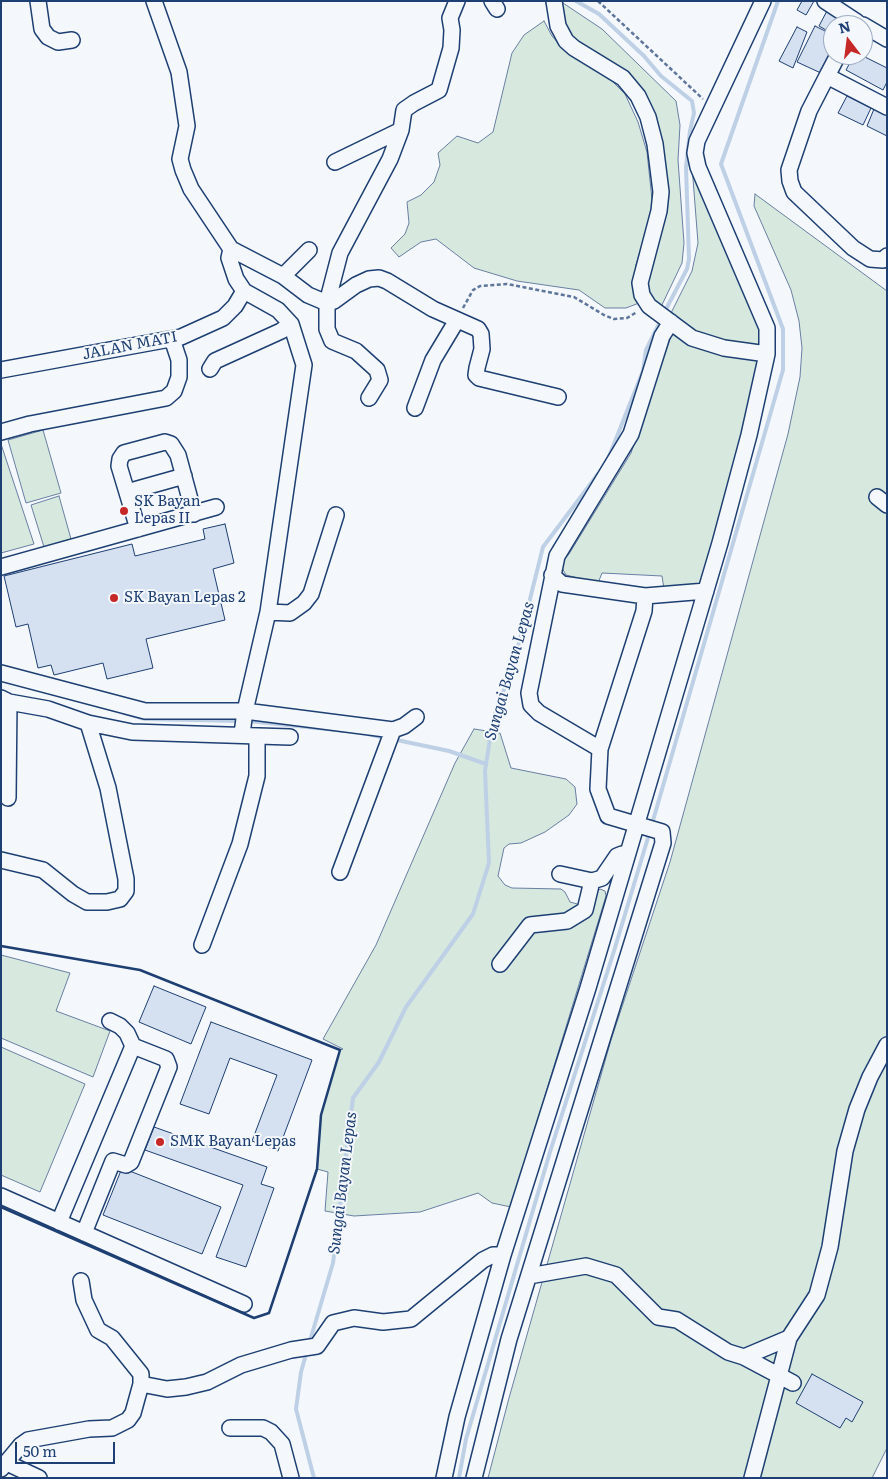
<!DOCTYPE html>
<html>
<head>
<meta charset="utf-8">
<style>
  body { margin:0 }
  #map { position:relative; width:888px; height:1479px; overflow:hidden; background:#f4f7fb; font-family:Literata,serif }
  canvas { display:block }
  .frame { position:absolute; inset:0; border:2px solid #1d3f73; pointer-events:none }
  .north { position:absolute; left:823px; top:15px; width:50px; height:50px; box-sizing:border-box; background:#f4f7fb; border:1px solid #9eadc5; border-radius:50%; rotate:345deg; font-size:14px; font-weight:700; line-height:20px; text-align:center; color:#1d3f73 }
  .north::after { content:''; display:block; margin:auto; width:18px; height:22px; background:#c62828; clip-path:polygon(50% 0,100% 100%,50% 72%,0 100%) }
  .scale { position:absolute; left:15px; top:1442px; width:100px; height:22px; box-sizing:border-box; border:2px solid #1d3f73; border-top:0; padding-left:6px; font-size:15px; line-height:18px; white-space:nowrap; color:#1d3f73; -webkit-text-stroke:4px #f4f7fb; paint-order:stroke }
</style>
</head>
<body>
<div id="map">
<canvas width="888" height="1479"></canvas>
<div class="frame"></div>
<div class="north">N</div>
<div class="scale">50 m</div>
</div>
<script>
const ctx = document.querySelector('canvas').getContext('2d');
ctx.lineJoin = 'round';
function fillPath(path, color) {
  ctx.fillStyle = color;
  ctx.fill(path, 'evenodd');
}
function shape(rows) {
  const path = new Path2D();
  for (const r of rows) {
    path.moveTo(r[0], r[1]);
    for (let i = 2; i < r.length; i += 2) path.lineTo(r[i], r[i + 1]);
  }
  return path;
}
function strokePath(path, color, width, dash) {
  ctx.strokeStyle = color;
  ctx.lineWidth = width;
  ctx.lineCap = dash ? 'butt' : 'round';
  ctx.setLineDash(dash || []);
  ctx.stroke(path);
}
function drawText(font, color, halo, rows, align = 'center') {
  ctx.font = font + ' Literata,serif';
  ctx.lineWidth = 4;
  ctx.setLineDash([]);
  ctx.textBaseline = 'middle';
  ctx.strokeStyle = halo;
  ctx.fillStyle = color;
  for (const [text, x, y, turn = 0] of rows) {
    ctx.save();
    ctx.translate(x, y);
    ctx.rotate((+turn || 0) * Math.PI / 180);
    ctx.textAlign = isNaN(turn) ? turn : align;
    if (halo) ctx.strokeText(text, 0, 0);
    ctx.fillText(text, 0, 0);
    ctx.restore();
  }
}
const green = shape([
  [563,3,602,29,676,101,680,125,678,160,684,243,682,263,660,309,650,296,647,283,665,205,632,81,614,63,574,42,563,25,560,4,563,3],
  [544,21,552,36,566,52,609,78,625,94,638,122,647,152,653,209,636,265,635,279,639,303,626,308,605,308,579,290,517,281,474,268,436,239,421,242,399,257,391,248,405,234,409,223,407,202,421,195,434,182,440,165,438,153,457,136,478,143,493,132,512,53,524,35,544,21],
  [692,166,753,310,761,336,757,366,724,507,699,587,664,589,662,576,602,573,598,583,566,575,561,566,562,562,569,554,631,453,677,318,671,313,692,271,698,243,692,166],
  [755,194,887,291,887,1448,872,1478,488,1478,509,1398,611,1040,670,862,788,434,800,377,802,348,799,321,791,290,754,206,755,194],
  [43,430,61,493,26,503,8,440,43,430],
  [1,444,34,544,1,553,1,444],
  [59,496,71,539,44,547,31,505,59,496],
  [474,729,500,733,511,768,566,779,575,787,577,804,569,815,545,832,521,843,509,844,504,848,498,876,505,885,512,888,561,889,565,892,570,902,581,905,600,889,605,891,606,896,511,1207,492,1203,478,1193,420,1212,354,1216,325,1211,328,1172,317,1169,321,1115,340,1050,343,1049,323,1039,376,945,455,763,474,729],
  [1,955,70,973,56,1011,110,1031,93,1077,1,1038,1,955],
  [1,1047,85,1084,40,1192,1,1175,1,1047]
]);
fillPath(green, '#d7e8df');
strokePath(green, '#687fa3', 1);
strokePath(shape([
  [576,1,599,14,644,56,661,76,692,101,694,113,690,131,686,167,689,259,687,269,664,313],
  [608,459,643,371,646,350,661,320],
  [124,713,145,719,241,721],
  [248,721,346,731],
  [368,734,385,738],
  [392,739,449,751,486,764],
  [652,824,783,370,783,329,721,164,778,1],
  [309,1344,333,1263,353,1098,379,1062,406,1007,473,914,489,863,485,771,493,719,514,663,543,547,598,474],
  [307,1351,301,1372,296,1409,314,1478],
  [459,1478,466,1439,550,1152,614,951,650,831]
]), '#bed0e5', 4);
const building = shape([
  [802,1,814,1,806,15,797,10,802,1],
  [828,9,847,19,844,25,833,25,833,34,819,26,828,9],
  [815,26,833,35,833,54,823,74,797,62,815,26],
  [797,27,807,32,793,68,779,61,797,27],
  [854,55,861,55,887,68,887,82,883,90,846,70,854,55],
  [847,96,871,108,863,125,838,113,847,96],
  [874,109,887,115,887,136,867,126,874,109],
  [225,524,234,563,213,569,225,620,146,639,153,668,107,679,103,663,54,675,51,665,38,668,28,624,16,627,4,576,132,544,135,556,205,539,203,529,225,524],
  [154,986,206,1007,191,1044,139,1022,154,986],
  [211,1022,312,1060,278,1151,252,1141,277,1075,230,1058,209,1114,180,1104,211,1022],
  [154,1127,267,1167,261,1184,274,1188,246,1267,216,1257,243,1185,145,1150,154,1127],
  [122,1168,221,1207,202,1254,103,1215,122,1168],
  [812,1374,863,1402,852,1422,846,1418,840,1428,796,1403,812,1374]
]);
fillPath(building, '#d5e0f0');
strokePath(building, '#1d3f73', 1);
const minor = shape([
  [38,1,42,29,48,37,58,42,72,40],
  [154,1,179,72,187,126,180,159,183,170,191,189,231,249,283,276,308,295,327,303,334,301,356,285,369,279,379,278,387,281,433,309,478,329,481,334,482,349,477,368,476,375,479,378,558,397],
  [492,1,497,9],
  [554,1,558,26,566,41,574,48,623,78,638,96,648,117,655,144,661,192,659,211,640,283,642,295,649,306,692,338,724,348,767,354],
  [825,1,857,22],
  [863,25,887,39],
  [838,55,827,76,887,107],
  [827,76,809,111,789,170,790,181,794,192,853,248,870,259,883,260,887,256],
  [335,162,401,130],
  [231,249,229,258,236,279,244,291,278,310,291,324,304,365,268,612,245,711,242,734],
  [283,276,309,250],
  [210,369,215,361,281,331,291,324],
  [1,370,181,337,223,318,235,306,244,291],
  [369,398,380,380,377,370,356,351,332,341,327,329,327,303,340,253,390,159,401,130,404,110,414,103,439,90,451,48,452,30,450,18,457,1],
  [415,408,433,360,457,320],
  [1,432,30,424,166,398,174,391,179,377,179,360,172,339],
  [127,492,184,476],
  [877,497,887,505],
  [138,529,119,466,120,459,124,453,165,442,171,444,178,455,194,514],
  [1,567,216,507],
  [552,575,562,584,645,596,706,591],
  [268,612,290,613,304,603,311,594,336,515],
  [1,673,145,711,245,711,393,730,404,726,416,717],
  [1,698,9,702,48,709,88,723,132,732,290,737],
  [600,749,539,713,531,705,529,693,557,556,631,434,662,336,671,322],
  [8,798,9,702],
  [1,860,43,870,73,894,87,902,107,902,120,899,126,891,126,879,108,788,88,723],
  [340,872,393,730],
  [560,874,592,881,602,878,617,856,622,854,627,854],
  [202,945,240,844,257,776,257,736],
  [500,964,530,925,567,921,585,910,592,881],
  [1,1196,244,1304],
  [59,1222,133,1046,127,1033,120,1026,110,1021],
  [84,1233,113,1161,126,1165,131,1162,169,1067,166,1059,133,1046],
  [529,1276,586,1266,616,1275,658,1317,677,1320,728,1352,744,1357,793,1383],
  [744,1357,789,1338],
  [141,1384,167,1389,186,1387,207,1382,241,1365,291,1350,317,1346,333,1323,354,1318,383,1322,411,1319,483,1260,493,1255,503,1255],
  [230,1428,263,1428,271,1432,282,1444,291,1478],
  [7,1463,39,1478],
  [1,1469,21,1445,28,1440,89,1429,112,1428,128,1420,133,1413,141,1384,141,1374,112,1338,98,1330,84,1300,81,1281],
  [444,1478,457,1417,503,1255,588,988,720,543,749,435,767,354,767,328,698,167,695,153,697,141,763,1],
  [474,1478,509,1339,663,843,662,832,608,816,598,789,600,749,644,611,645,596],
  [752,1478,789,1338,817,1295,830,1247,845,1151,857,1109,870,1077,887,1045]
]);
strokePath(minor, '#1d3f73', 18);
strokePath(shape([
  [598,1,703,99],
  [463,308,473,290,480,286,507,284,574,297,604,315,614,319,627,318,637,312]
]), '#5e769c', 2.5, [4, 2.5]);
strokePath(minor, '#f4f7fb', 15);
strokePath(shape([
  [1,946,140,970,340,1050,321,1115,317,1169,269,1313,254,1318,1,1207]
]), '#1d3f73', 2.5);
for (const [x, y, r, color] of [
  [124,511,5,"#c62828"],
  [114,598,5,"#c62828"],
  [160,1142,5,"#c62828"]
]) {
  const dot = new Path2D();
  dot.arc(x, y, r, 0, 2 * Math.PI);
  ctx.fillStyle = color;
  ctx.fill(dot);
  strokePath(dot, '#f4f7fb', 2);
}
drawText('15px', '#1d3f73', '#f4f7fb', [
  ["JALAN MATI",130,346,-11]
]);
drawText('15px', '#1d3f73', '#f4f7fb', [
  ["SK Bayan",134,502],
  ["Lepas II",134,519],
  ["SK Bayan Lepas 2",124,598],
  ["SMK Bayan Lepas",170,1142]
], 'left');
drawText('italic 16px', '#1d3f73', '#f4f7fb', [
  ["Sungai Bayan Lepas",510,671,-74],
  ["Sungai Bayan Lepas",343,1183,-83]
]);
</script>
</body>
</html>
